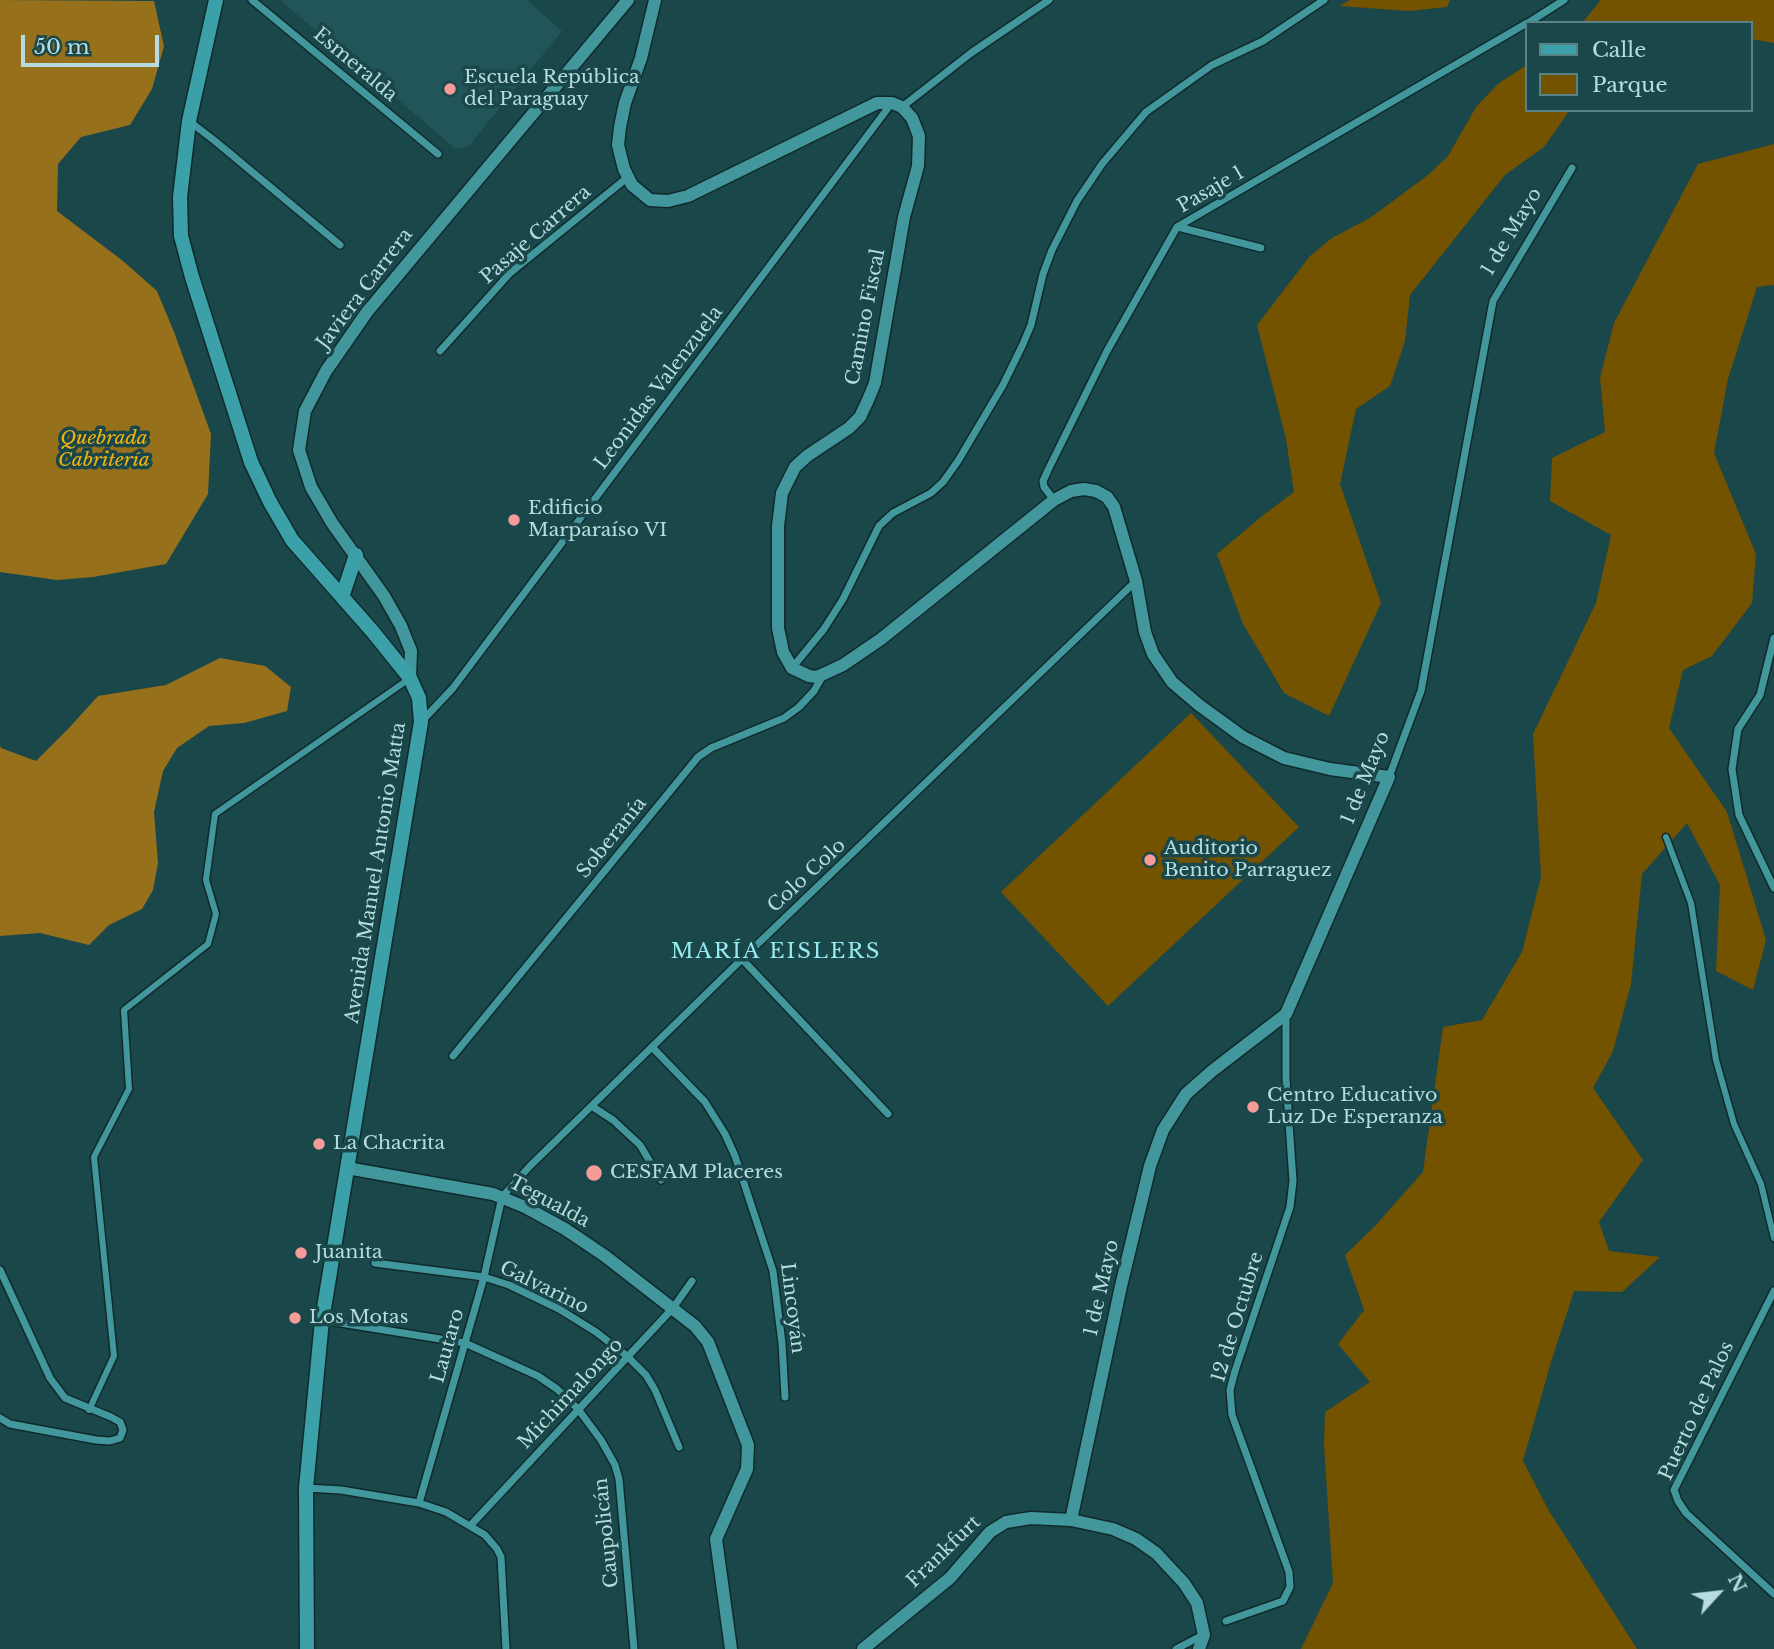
<!DOCTYPE html>
<html>
<head>
<meta charset="utf-8">
<style>
  body { margin:0 }
  #map { position:relative; width:1774px; height:1649px; overflow:hidden; background:#1a474a; font-family:"Libre Baskerville",serif }
  canvas { display:block }
  .legend { position:absolute; left:1525px; top:21px; width:228px; height:91px; box-sizing:border-box; background:#1a474a; border:2px solid #588386; margin:0; padding:9px 12px; list-style:none; font-size:21px; color:#b6dcdf }
  .legend li { display:flex; align-items:center; gap:14px; height:35px }
  .legend b { width:35px; border:2px solid #588386 }
  .north { position:absolute; left:1683px; top:1558px; width:70px; height:70px; -webkit-text-stroke:5px #1a474a; paint-order:stroke; rotate:63deg; font-size:19px; font-weight:700; line-height:28px; text-align:center; color:#b6dcdf }
  .north::after { content:''; display:block; margin:auto; width:24px; height:32px; background:#b6dcdf; clip-path:polygon(50% 0,100% 100%,50% 72%,0 100%) }
  .scale { position:absolute; left:21px; top:35px; width:138px; height:32px; box-sizing:border-box; border:4px solid #b6dcdf; border-top:0; padding-left:9px; font-size:21px; line-height:24px; white-space:nowrap; color:#b6dcdf; -webkit-text-stroke:5px #1a474a; paint-order:stroke }
</style>
</head>
<body>
<div id="map">
<canvas width="1774" height="1649"></canvas>
<ul class="legend">
<li><b style="height:9px;background:#3ba0a7"></b>Calle</li>
<li><b style="height:19px;background:#735200"></b>Parque</li>
</ul>
<div class="north">N</div>
<div class="scale">50 m</div>
</div>
<script>
const ctx = document.querySelector('canvas').getContext('2d');
ctx.lineJoin = 'round';
function fillPath(path, color) {
  ctx.fillStyle = color;
  ctx.fill(path, 'evenodd');
}
function shape(rows) {
  const path = new Path2D();
  for (const r of rows) {
    path.moveTo(r[0], r[1]);
    for (let i = 2; i < r.length; i += 2) path.lineTo(r[i], r[i + 1]);
  }
  return path;
}
function strokePath(path, color, width, dash) {
  ctx.strokeStyle = color;
  ctx.lineWidth = width;
  ctx.lineCap = dash ? 'butt' : 'round';
  ctx.setLineDash(dash || []);
  ctx.stroke(path);
}
function drawText(font, color, halo, rows, align = 'center') {
  ctx.font = font + ' "Libre Baskerville",serif';
  ctx.lineWidth = 7;
  ctx.setLineDash([]);
  ctx.textBaseline = 'middle';
  ctx.strokeStyle = halo;
  ctx.fillStyle = color;
  for (const [text, x, y, turn = 0] of rows) {
    ctx.save();
    ctx.translate(x, y);
    ctx.rotate((+turn || 0) * Math.PI / 180);
    ctx.textAlign = isNaN(turn) ? turn : align;
    if (halo) ctx.strokeText(text, 0, 0);
    ctx.fillText(text, 0, 0);
    ctx.restore();
  }
}
fillPath(shape([
  [280,0,527,0,562,31,468,147,456,149]
]), '#215559');
fillPath(shape([
  [1350,0,1450,0,1447,7,1409,11,1339,6],
  [1601,0,1774,0,1774,43,1751,39,1751,23,1582,23],
  [1527,65,1527,110,1570,110,1544,147,1505,175,1410,295,1405,341,1390,386,1356,409,1340,484,1381,603,1329,716,1284,693,1243,624,1217,554,1262,516,1294,492,1286,439,1257,325,1310,256,1332,238,1370,218,1428,175,1448,156,1476,107,1499,83],
  [1774,144,1774,285,1757,287,1728,379,1714,453,1756,554,1752,603,1712,656,1683,670,1669,728,1727,812,1766,940,1753,990,1716,971,1720,885,1687,823,1642,874,1631,984,1613,1051,1593,1088,1643,1160,1599,1222,1609,1251,1660,1257,1622,1292,1574,1291,1551,1362,1523,1461,1549,1511,1637,1649,1301,1649,1333,1583,1324,1445,1325,1412,1370,1382,1338,1344,1364,1310,1345,1255,1374,1227,1423,1172,1443,1027,1482,1020,1522,952,1541,877,1533,734,1596,603,1611,535,1550,501,1552,458,1605,432,1600,378,1614,323,1698,164],
  [1191,713,1299,827,1108,1006,1001,892]
]), '#735200');
fillPath(shape([
  [0,0,154,1,164,46,152,89,130,125,81,137,58,164,57,211,123,261,157,291,174,332,211,434,208,494,166,564,93,577,57,580,0,572],
  [220,658,265,666,291,687,287,711,244,723,209,726,177,748,163,771,154,812,158,863,153,890,142,909,109,925,89,945,40,933,0,936,0,745,1,748,36,761,68,729,98,696,166,685]
]), '#97701c');
const pedestrian = shape([
  [1666,837,1691,903,1716,1060,1734,1124,1761,1184,1774,1238],
  [89,1410,114,1356,94,1157,129,1089,124,1010,208,944,216,914,206,880,215,814,409,679]
]);
const minor = shape([
  [252,0,438,154],
  [1528,23,1564,0],
  [902,107,971,53,1049,0],
  [189,121,215,141,340,245],
  [1178,227,1261,248],
  [440,351,510,273,628,177],
  [1054,500,1044,487,1043,481,1048,470,1107,351,1177,227,1527,23],
  [1774,638,1760,695,1738,729,1732,769,1739,815,1774,888],
  [792,668,824,629,843,599,879,526,893,513,931,493,943,482,958,461,1003,385,1023,344,1031,325,1043,274,1052,250,1077,201,1102,164,1146,112,1212,65,1263,41,1324,0],
  [422,721,453,688,891,104],
  [1389,777,1421,691,1493,301,1572,168],
  [742,959,888,1114],
  [653,1048,705,1102,725,1134,735,1156,773,1271,782,1343,785,1397],
  [453,1056,698,757,711,748,784,718,799,707,814,691,822,677],
  [593,1107,613,1120,640,1145,661,1180],
  [375,1263,484,1277,509,1285,559,1309,596,1332,627,1356,646,1375,655,1390,679,1447],
  [0,1270,50,1378,65,1398,111,1417,120,1422,123,1430,120,1438,110,1441,96,1440,10,1424,0,1418],
  [1774,1291,1674,1490,1678,1501,1686,1513,1774,1594],
  [322,1320,465,1343,538,1376,557,1389,578,1409,601,1440,615,1465,619,1479,634,1649],
  [306,1488,341,1490,419,1503,446,1512,485,1535,497,1549,501,1557,506,1649],
  [419,1503,484,1277,502,1197,530,1166,742,959,1136,581],
  [470,1526,673,1308,692,1281],
  [1226,1621,1283,1601,1290,1587,1289,1572,1232,1415,1230,1390,1235,1371,1290,1207,1293,1181,1286,1079,1286,1015],
  [1176,1649,1203,1635]
]);
const tertiary = shape([
  [655,0,641,58,625,103,620,127,618,145,624,169,632,185,650,200,668,201,688,196,877,103,892,103,902,107,912,118,919,136,918,166,904,217,875,383,868,400,860,417,849,428,807,456,795,467,782,493,778,526,778,628,783,652,792,668,809,676,817,677,843,665,881,639,1054,500,1071,491,1084,489,1096,491,1107,497,1114,507,1136,581,1145,632,1153,654,1172,682,1199,705,1243,737,1284,758,1330,769,1389,777,1286,1014,1212,1071,1186,1094,1163,1130,1150,1166,1121,1286,1071,1520],
  [410,678,411,651,401,626,384,596,332,523,311,487,299,450,305,411,326,371,367,312,628,0],
  [347,1168,493,1194,525,1207,565,1229,605,1256,695,1326,708,1342,748,1445,747,1469,716,1539,731,1649],
  [863,1649,950,1578,990,1532,1006,1522,1031,1518,1071,1520,1113,1529,1136,1539,1156,1553,1184,1583,1197,1603,1204,1635,1199,1649]
]);
const secondary = shape([
  [216,0,189,121,180,197,181,236,192,277,251,462,270,502,292,540,373,632,410,678,419,698,421,722,322,1320,306,1488,307,1649],
  [342,597,356,555]
]);
strokePath(pedestrian, '#102a2c', 9);
strokePath(minor, '#102a2c', 10);
strokePath(tertiary, '#102a2c', 15);
strokePath(secondary, '#102a2c', 17);
strokePath(pedestrian, '#42979d', 6);
strokePath(minor, '#42979d', 7);
strokePath(tertiary, '#42979d', 12);
strokePath(secondary, '#3ba0a7', 14);
for (const [x, y, r, color] of [
  [450,89,7,"#f59b98"],
  [514,520,7,"#f59b98"],
  [1150,860,7,"#f59b98"],
  [1253,1107,7,"#f59b98"],
  [319,1144,7,"#f59b98"],
  [594,1173,9,"#f59b98"],
  [301,1253,7,"#f59b98"],
  [295,1318,7,"#f59b98"]
]) {
  const dot = new Path2D();
  dot.arc(x, y, r, 0, 2 * Math.PI);
  ctx.fillStyle = color;
  ctx.fill(dot);
  strokePath(dot, '#1a474a', 2.5);
}
drawText('19px', '#b6dcdf', '#1a474a', [
  ["Esmeralda",355,65,40],
  ["Pasaje 1",1211,190,-30],
  ["1 de Mayo",1512,232,-59],
  ["Pasaje Carrera",536,235,-41],
  ["Javiera Carrera",365,289,-53],
  ["Camino Fiscal",866,317,-79],
  ["Leonidas Valenzuela",659,388,-53],
  ["1 de Mayo",1366,778,-68],
  ["Soberanía",612,838,-51],
  ["Avenida Manuel Antonio Matta",376,873,-81],
  ["Colo Colo",807,876,-43],
  ["Tegualda",549,1202,28],
  ["Galvarino",544,1288,26],
  ["1 de Mayo",1102,1288,-77],
  ["Lincoyán",792,1308,83],
  ["12 de Octubre",1238,1317,-73],
  ["Lautaro",448,1346,-74],
  ["Michimalongo",571,1394,-47],
  ["Puerto de Palos",1697,1411,-65],
  ["Caupolicán",607,1533,-96],
  ["Frankfurt",944,1552,-44]
]);
drawText('19px', '#b6dcdf', '#1a474a', [
  ["Escuela República",464,78],
  ["del Paraguay",464,100],
  ["Edificio",528,509],
  ["Marparaíso VI",528,531],
  ["Auditorio",1164,849],
  ["Benito Parraguez",1164,871],
  ["Centro Educativo",1267,1096],
  ["Luz De Esperanza",1267,1118],
  ["La Chacrita",333,1144],
  ["CESFAM Placeres",610,1173],
  ["Juanita",315,1253],
  ["Los Motas",309,1318]
], 'left');
drawText('italic 19px', '#f4b30d', '#1a474a', [
  ["Quebrada",104,439],
  ["Cabritería",104,461]
]);
ctx.letterSpacing = '2px';
drawText('21px', '#97eaf0', '#1a474a', [
  ["MARÍA EISLERS",776,952]
]);
ctx.letterSpacing = '0px';
</script>
</body>
</html>
